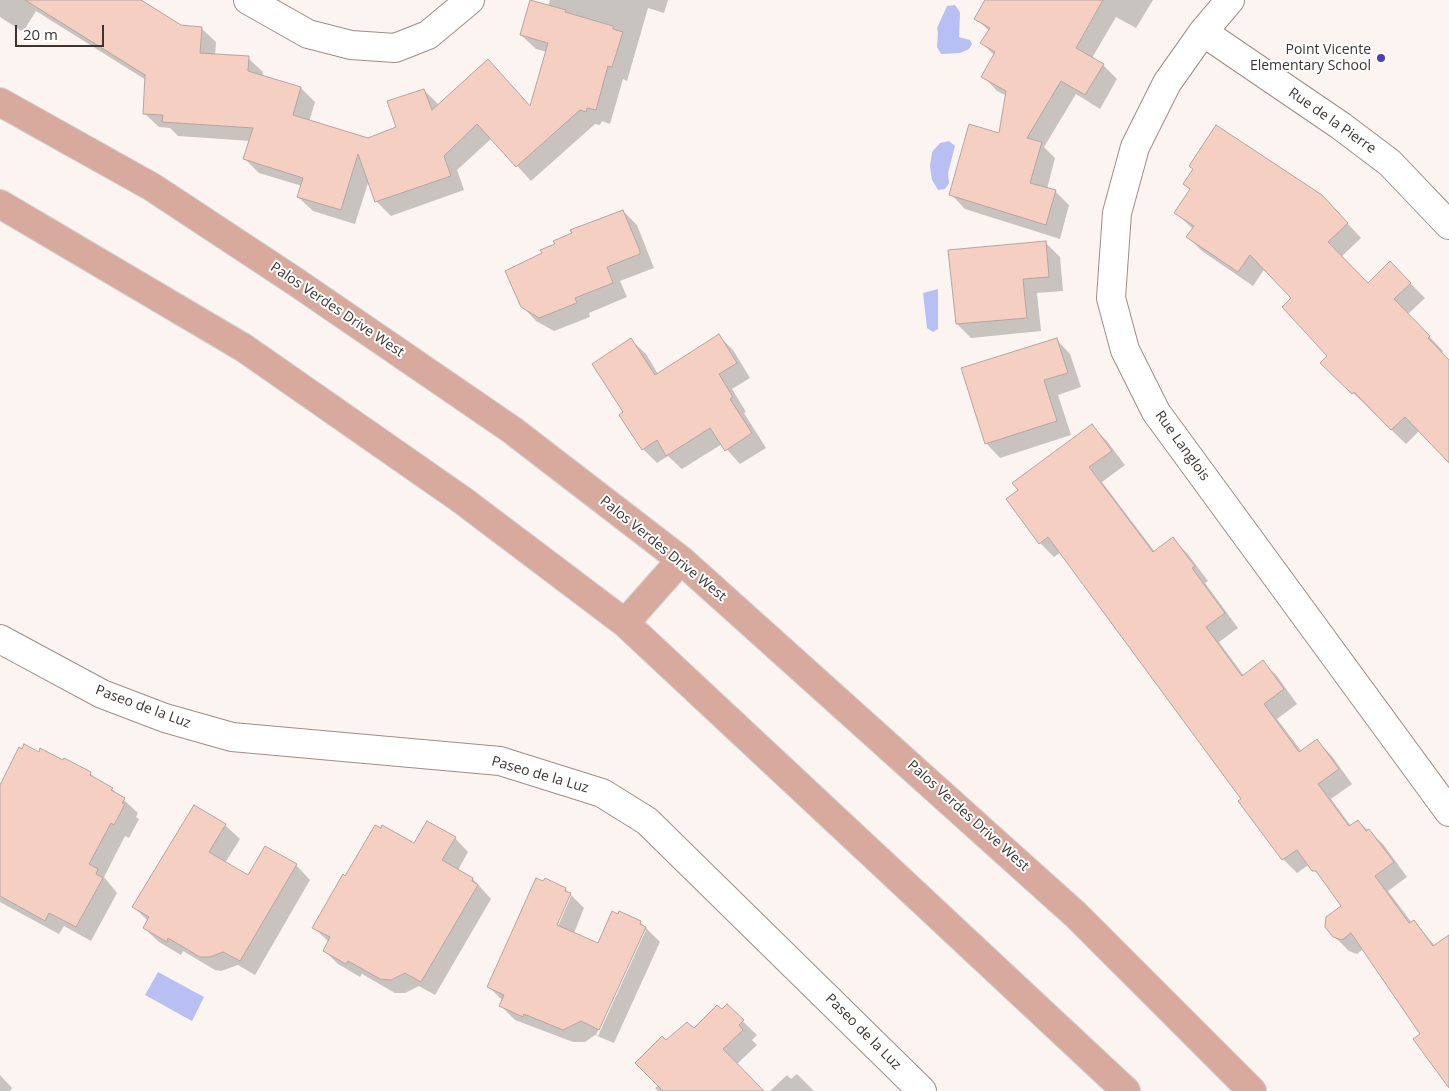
<!DOCTYPE html>
<html>
<head>
<meta charset="utf-8">
<style>
  body { margin:0 }
  #map { position:relative; width:1449px; height:1091px; overflow:hidden; background:#fcf4f1; font-family:"Open Sans",sans-serif }
  canvas { display:block }
  .scale { position:absolute; left:15px; top:25px; width:89px; height:22px; box-sizing:border-box; border:2px solid #3b3431; border-top:0; padding-left:6px; font-size:15px; line-height:18px; white-space:nowrap; color:#3b3431; -webkit-text-stroke:4px #fff; paint-order:stroke }
</style>
</head>
<body>
<div id="map">
<canvas width="1449" height="1091"></canvas>
<div class="scale">20 m</div>
</div>
<script>
const ctx = document.querySelector('canvas').getContext('2d');
ctx.lineJoin = 'round';
function fillPath(path, color) {
  ctx.fillStyle = color;
  ctx.fill(path, 'evenodd');
}
function shape(rows) {
  const path = new Path2D();
  for (const r of rows) {
    path.moveTo(r[0], r[1]);
    for (let i = 2; i < r.length; i += 2) path.lineTo(r[i], r[i + 1]);
  }
  return path;
}
function strokePath(path, color, width, dash) {
  ctx.strokeStyle = color;
  ctx.lineWidth = width;
  ctx.lineCap = dash ? 'butt' : 'round';
  ctx.setLineDash(dash || []);
  ctx.stroke(path);
}
function drawText(font, color, halo, rows, align = 'center') {
  ctx.font = font + ' "Open Sans",sans-serif';
  ctx.lineWidth = 4;
  ctx.setLineDash([]);
  ctx.textBaseline = 'middle';
  ctx.strokeStyle = halo;
  ctx.fillStyle = color;
  for (const [text, x, y, turn = 0] of rows) {
    ctx.save();
    ctx.translate(x, y);
    ctx.rotate((+turn || 0) * Math.PI / 180);
    ctx.textAlign = isNaN(turn) ? turn : align;
    if (halo) ctx.strokeText(text, 0, 0);
    ctx.fillText(text, 0, 0);
    ctx.restore();
  }
}
fillPath(shape([
  [955,5,960,12,959,37,970,40,972,44,969,49,960,53,941,54,937,47,938,32,937,28,947,6],
  [949,141,955,146,948,173,949,183,945,189,938,190,932,180,930,166,932,152,940,143],
  [938,289,938,329,933,332,927,328,923,293],
  [158,972,204,997,192,1021,145,995]
]), '#b8c0f3');
fillPath(shape([
  [0,0,138,0,181,27,201,28,216,42,215,56,248,58,263,72,262,76,301,88,315,102,309,122,369,140,398,128,424,90,439,105,502,75,531,107,547,52,536,49,521,35,548,6,550,0,668,0,664,13,648,8,627,81,623,79,610,124,602,121,600,125,595,124,531,181,492,138,457,170,464,190,391,216,376,201,369,180,355,224,313,211,298,197,302,186,259,173,245,159,250,141,178,136,170,128,159,127,144,113,146,80,36,11,23,32,0,17],
  [987,0,1153,0,1136,28,1116,17,1092,58,1103,65,1117,79,1100,109,1076,94,1044,147,1055,158,1047,189,1055,191,1069,205,1060,239,965,209,951,194,1000,134,1007,96,997,91,983,76,995,56,982,43,989,31,976,18],
  [1184,184,1336,211,1361,238,1341,257,1368,285,1390,263,1425,298,1408,314,1443,351,1441,353,1449,361,1449,461,1419,431,1406,444,1322,363,1329,356,1293,298,1265,268,1253,286,1202,251,1188,237,1193,229,1176,213,1191,191],
  [623,211,637,225,654,268,620,281,627,297,589,313,590,317,554,331,536,321,522,306,543,253],
  [1045,242,1060,257,1063,291,1037,293,1041,331,971,338,957,324],
  [719,336,733,350,750,378,732,389,746,412,744,413,766,448,740,464,722,444,682,469,668,456,657,463,643,449,625,413,631,340,646,354,658,374],
  [1056,339,1070,354,1081,387,1058,395,1071,435,1000,458,986,443],
  [1092,426,1106,440,1125,465,1102,482,1155,552,1173,539,1187,553,1208,581,1205,583,1238,628,1219,642,1244,676,1263,662,1277,676,1297,704,1277,719,1302,752,1317,741,1331,755,1352,784,1331,799,1351,826,1358,821,1383,844,1407,877,1388,891,1412,923,1414,921,1435,946,1449,936,1449,1086,1422,1034,1363,949,1357,954,1349,951,1334,936,1343,906,1310,864,1297,873,1283,859,1243,799,1061,552,1054,557,1040,543],
  [39,754,90,773,98,781,112,789,138,813,136,817,139,819,129,838,125,836,104,877,117,893,91,941,64,926,59,934,0,902,0,792],
  [225,825,240,839,225,863,248,877,296,865,310,880,255,975,238,965,221,971,215,970,183,951,181,955,159,942,144,928,148,921,134,907],
  [455,838,468,852,458,870,473,879,491,899,435,995,419,986,405,993,395,993,362,974,360,977,338,964,324,950,329,942,314,928,346,877,414,845],
  [565,889,584,908,574,933,599,945,640,922,660,942,614,1043,595,1035,585,1042,573,1042,515,1020,501,1006,503,1001,489,987],
  [568,896,571,896,556,931,553,930],
  [644,930,646,930,598,1036,596,1035],
  [727,1006,757,1035,752,1040,757,1045,737,1064,763,1091,658,1091,655,1088,659,1085,666,1041,694,1030],
  [797,1074,814,1091,770,1091,787,1075,791,1079],
  [0,1075,12,1088,10,1091,0,1091]
]), '#0003');
const building = shape([
  [25,0,141,0,181,25,202,27,200,53,249,56,248,71,301,87,293,115,368,138,396,127,387,101,424,89,432,110,488,59,530,106,548,43,520,35,530,0,566,10,565,12,613,26,613,29,623,32,612,67,608,66,596,110,587,108,586,112,580,110,516,167,477,124,444,156,451,176,375,202,358,154,341,210,297,197,303,178,243,159,253,128,162,122,163,115,143,114,145,75,25,0],
  [985,0,1103,0,1076,48,1104,64,1085,95,1061,81,1027,138,1042,142,1030,183,1056,190,1046,225,949,195,969,124,999,133,1006,91,981,77,995,52,980,43,990,28,974,19,985,0],
  [1216,125,1322,195,1348,223,1328,242,1368,283,1390,261,1411,283,1394,299,1430,336,1428,338,1449,360,1449,463,1405,417,1391,430,1354,392,1352,394,1320,363,1327,356,1282,307,1291,298,1250,255,1238,272,1186,237,1194,226,1174,213,1190,189,1183,184,1193,169,1189,166,1216,125],
  [623,210,640,251,640,254,607,267,613,283,575,298,577,303,539,318,521,307,505,271,542,253,540,250,555,244,553,241,572,233,570,230,623,210],
  [1046,241,1049,277,1023,279,1027,318,956,324,948,250,1046,241],
  [719,334,737,363,719,374,733,397,730,399,752,433,725,451,710,428,666,456,657,440,642,450,619,415,623,412,592,364,631,338,655,375,719,334],
  [1057,338,1068,373,1044,380,1057,421,985,444,961,368,1057,338],
  [1092,424,1112,451,1089,467,1153,552,1173,537,1187,556,1195,566,1192,568,1225,613,1206,627,1242,676,1263,660,1284,689,1264,704,1299,752,1317,739,1339,769,1318,784,1349,826,1358,820,1366,831,1369,829,1394,862,1375,876,1409,923,1414,920,1433,946,1449,935,1449,1088,1413,1039,1420,1034,1351,933,1342,940,1333,937,1325,927,1326,917,1341,906,1316,871,1312,871,1297,850,1282,860,1238,801,1241,799,1048,537,1039,544,1006,499,1018,490,1012,483,1092,424],
  [24,744,39,752,40,748,63,760,64,758,91,772,90,775,113,788,111,790,125,798,122,803,125,804,114,825,111,823,89,864,98,869,96,874,103,878,76,927,49,913,45,921,0,896,0,785,19,747,22,749,24,744],
  [194,805,226,824,209,852,248,875,265,846,297,864,240,961,223,952,210,957,200,957,168,938,167,942,143,928,149,917,132,907,194,805],
  [427,821,456,837,442,860,473,878,472,881,478,885,421,982,405,973,391,980,380,979,348,961,346,964,323,951,330,937,312,928,343,874,345,876,375,825,381,828,382,825,414,843,427,821],
  [536,878,543,881,545,878,566,888,565,891,571,893,557,925,598,943,612,911,618,914,619,911,641,921,640,924,646,927,599,1030,581,1021,563,1030,524,1014,523,1017,499,1006,504,995,487,987,536,878],
  [727,1004,744,1020,739,1025,743,1030,723,1049,764,1091,663,1091,635,1063,662,1036,666,1040,687,1022,694,1028,717,1005,722,1009,727,1004]
]);
fillPath(building, '#f6cfc3');
strokePath(building, '#b6a49e', 1);
const minor = shape([
  [248,0,308,34,351,45,395,48,428,35,470,0],
  [1230,0,1203,32,1167,83,1135,147,1117,213,1111,298,1125,350,1156,412,1449,812],
  [1203,32,1341,126,1390,163,1449,225],
  [0,639,102,694,165,718,232,737,500,761,602,793,647,821,922,1091]
]);
const primary = shape([
  [0,102,152,187,296,282,512,430,681,560,1076,915,1252,1091],
  [0,204,244,348,462,500,625,623,1126,1091],
  [625,623,681,560]
]);
strokePath(minor, '#9f8d87', 30);
strokePath(primary, '#d4d2d2', 30);
strokePath(minor, '#fff', 28);
strokePath(primary, '#d7aa9d', 28);
for (const [x, y, r, color] of [
  [1381,58,5,"#4542b7"]
]) {
  const dot = new Path2D();
  dot.arc(x, y, r, 0, 2 * Math.PI);
  ctx.fillStyle = color;
  ctx.fill(dot);
  strokePath(dot, '#fff', 2);
}
drawText('14px', '#3b3431', '#fff', [
  ["Point Vicente",1371,50],
  ["Elementary School",1371,66]
], 'right');
drawText('14px', '#3b3431', '#fff', [
  ["Rue de la Pierre",1332,121,35],
  ["Palos Verdes Drive West",337,310,34],
  ["Rue Langlois",1182,446,54],
  ["Palos Verdes Drive West",663,549,39],
  ["Paseo de la Luz",143,707,20],
  ["Paseo de la Luz",540,775,16],
  ["Palos Verdes Drive West",968,816,42],
  ["Paseo de la Luz",863,1032,45]
]);
</script>
</body>
</html>
